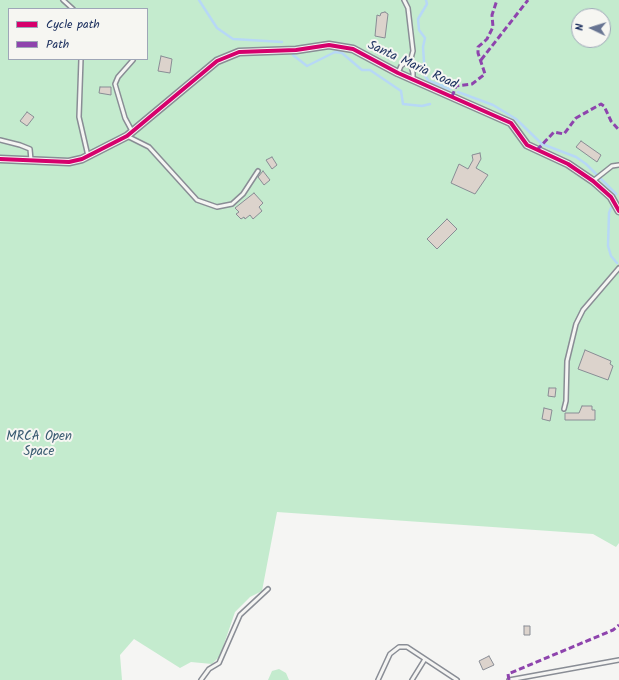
<!DOCTYPE html>
<html>
<head>
<meta charset="utf-8">
<style>
  body { margin:0 }
  #map { position:relative; width:619px; height:680px; overflow:hidden; background:#f5f5f3; font-family:Kalam,sans-serif }
  canvas { display:block }
  .legend { position:absolute; left:8px; top:8px; width:140px; height:52px; box-sizing:border-box; background:#f6f6f2; border:1px solid #9ea6b7; margin:0; padding:5px 7px; list-style:none; font-size:12px; color:#1b2f5e }
  .legend li { display:flex; align-items:center; gap:8px; height:20px }
  .legend b { width:20px; border:1px solid #9ea6b7 }
  .north { position:absolute; left:571px; top:8px; width:40px; height:40px; box-sizing:border-box; background:#f6f6f2; border:1px solid #9ea6b7; border-radius:50%; rotate:274deg; font-size:11px; font-weight:700; line-height:16px; text-align:center; color:#1b2f5e }
  .north::after { content:''; display:block; margin:auto; width:14px; height:18px; background:#677492; clip-path:polygon(50% 0,100% 100%,50% 72%,0 100%) }
</style>
</head>
<body>
<div id="map">
<canvas width="619" height="680"></canvas>
<ul class="legend">
<li><b style="height:5px;background:#d6006c"></b>Cycle path</li>
<li><b style="height:5px;background:#8e44ad"></b>Path</li>
</ul>
<div class="north">N</div>
</div>
<script>
const ctx = document.querySelector('canvas').getContext('2d');
ctx.lineJoin = 'round';
function fillPath(path, color) {
  ctx.fillStyle = color;
  ctx.fill(path, 'evenodd');
}
function shape(rows) {
  const path = new Path2D();
  for (const r of rows) {
    path.moveTo(r[0], r[1]);
    for (let i = 2; i < r.length; i += 2) path.lineTo(r[i], r[i + 1]);
  }
  return path;
}
function strokePath(path, color, width, dash) {
  ctx.strokeStyle = color;
  ctx.lineWidth = width;
  ctx.lineCap = dash ? 'butt' : 'round';
  ctx.setLineDash(dash || []);
  ctx.stroke(path);
}
function drawText(font, color, halo, rows, align = 'center') {
  ctx.font = font + ' Kalam,sans-serif';
  ctx.lineWidth = 4;
  ctx.setLineDash([]);
  ctx.textBaseline = 'middle';
  ctx.strokeStyle = halo;
  ctx.fillStyle = color;
  for (const [text, x, y, turn = 0] of rows) {
    ctx.save();
    ctx.translate(x, y);
    ctx.rotate((+turn || 0) * Math.PI / 180);
    ctx.textAlign = isNaN(turn) ? turn : align;
    if (halo) ctx.strokeText(text, 0, 0);
    ctx.fillText(text, 0, 0);
    ctx.restore();
  }
}
fillPath(shape([
  [0,0,619,0,619,543,616,547,593,534,277,512,262,591,250,597,235,612,220,656,212,664,191,662,180,668,134,639,120,655,122,680,0,680],
  [9,9,147,9,147,59,9,59],
  [579,16,603,16,603,40,579,40],
  [279,669,286,673,289,680,268,680,272,671]
]), '#c4ebce');
strokePath(shape([
  [199,0,217,28,233,39,282,42],
  [426,0,427,4,418,19,419,30,425,38,423,47,425,76,429,81,443,86],
  [293,55,307,66,335,52,342,53,362,70,370,70,401,91,403,104,422,106,430,104],
  [443,87,450,89],
  [458,92,493,105,516,119,542,144,576,157,586,164,616,194],
  [611,208,609,213,608,246,611,256,617,263]
]), '#b7d8f6', 2.5);
const building = shape([
  [385,12,388,14,385,38,375,36,377,15,380,16,381,13,385,12],
  [161,56,172,59,170,73,158,71,161,56],
  [100,87,111,87,111,95,99,93,100,87],
  [27,112,34,117,27,126,20,121,27,112],
  [581,141,601,155,597,162,576,147,581,141],
  [480,153,481,159,476,168,488,175,475,194,451,183,459,164,468,169,473,160,472,155,480,153],
  [272,157,277,165,272,169,266,160,272,157],
  [263,171,270,180,264,185,258,177,263,171],
  [254,193,263,203,259,207,262,211,253,219,250,215,245,219,244,217,241,219,236,214,239,212,235,208,254,193],
  [447,219,457,229,437,249,427,239,447,219],
  [585,350,611,361,610,364,613,366,608,380,578,369,585,350],
  [549,388,556,388,555,397,548,396,549,388],
  [582,406,592,406,592,410,595,410,595,420,565,420,565,413,579,413,582,406],
  [544,408,552,410,550,421,542,419,544,408],
  [524,626,530,626,530,635,524,635,524,626],
  [489,656,494,665,483,670,479,661,489,656]
]);
fillPath(building, '#dcd3cc');
strokePath(building, '#898d95', 1);
const lane = shape([
  [63,0,73,9],
  [81,59,79,117,88,156],
  [410,62,413,73,413,79],
  [398,73,401,66,406,62,410,62,413,51,408,8,404,0],
  [132,131,125,118,115,84,118,77,133,60],
  [127,136,149,147,197,200,217,207,232,204,243,194,258,171],
  [0,140,20,145,30,149,31,160],
  [593,181,612,166,619,165],
  [564,409,566,401,567,361,576,324,583,310,619,268],
  [201,680,209,669,219,663,240,615,268,589],
  [378,680,390,654,399,647,407,647,457,680],
  [412,680,425,659],
  [509,680,619,660]
]);
const street = shape([
  [0,159,69,162,82,159,127,136,217,61,239,52,296,50,329,45,353,49,398,73,511,123,527,145,568,164,593,181,611,197,619,211]
]);
strokePath(lane, '#898d95', 6);
strokePath(street, '#898d95', 9);
strokePath(lane, '#f5f5f3', 3);
strokePath(street, '#f5f5f3', 6);
strokePath(shape([
  [481,60,528,0],
  [452,97,456,86,472,84,485,74,478,53,478,47,487,39,493,27,492,15,497,0],
  [537,150,554,132,564,134,576,118,601,104,604,106,611,121,619,130],
  [509,680,508,674,613,630,619,625]
]), '#8e44ad', 3, [6, 3]);
strokePath(shape([
  [0,159,69,162,82,159,127,136,217,61,239,52,296,50,329,45,353,49,398,73,511,123,527,145,568,164,593,181,611,197,619,211]
]), '#d6006c', 4);
drawText('13px', '#1b2f5e', '#f6f6f2', [
  ["Santa Maria Road",412,66,25]
]);
drawText('13px', '#3b5c72', '#f6f6f2', [
  ["MRCA Open",39,438],
  ["Space",39,453]
]);
</script>
</body>
</html>
